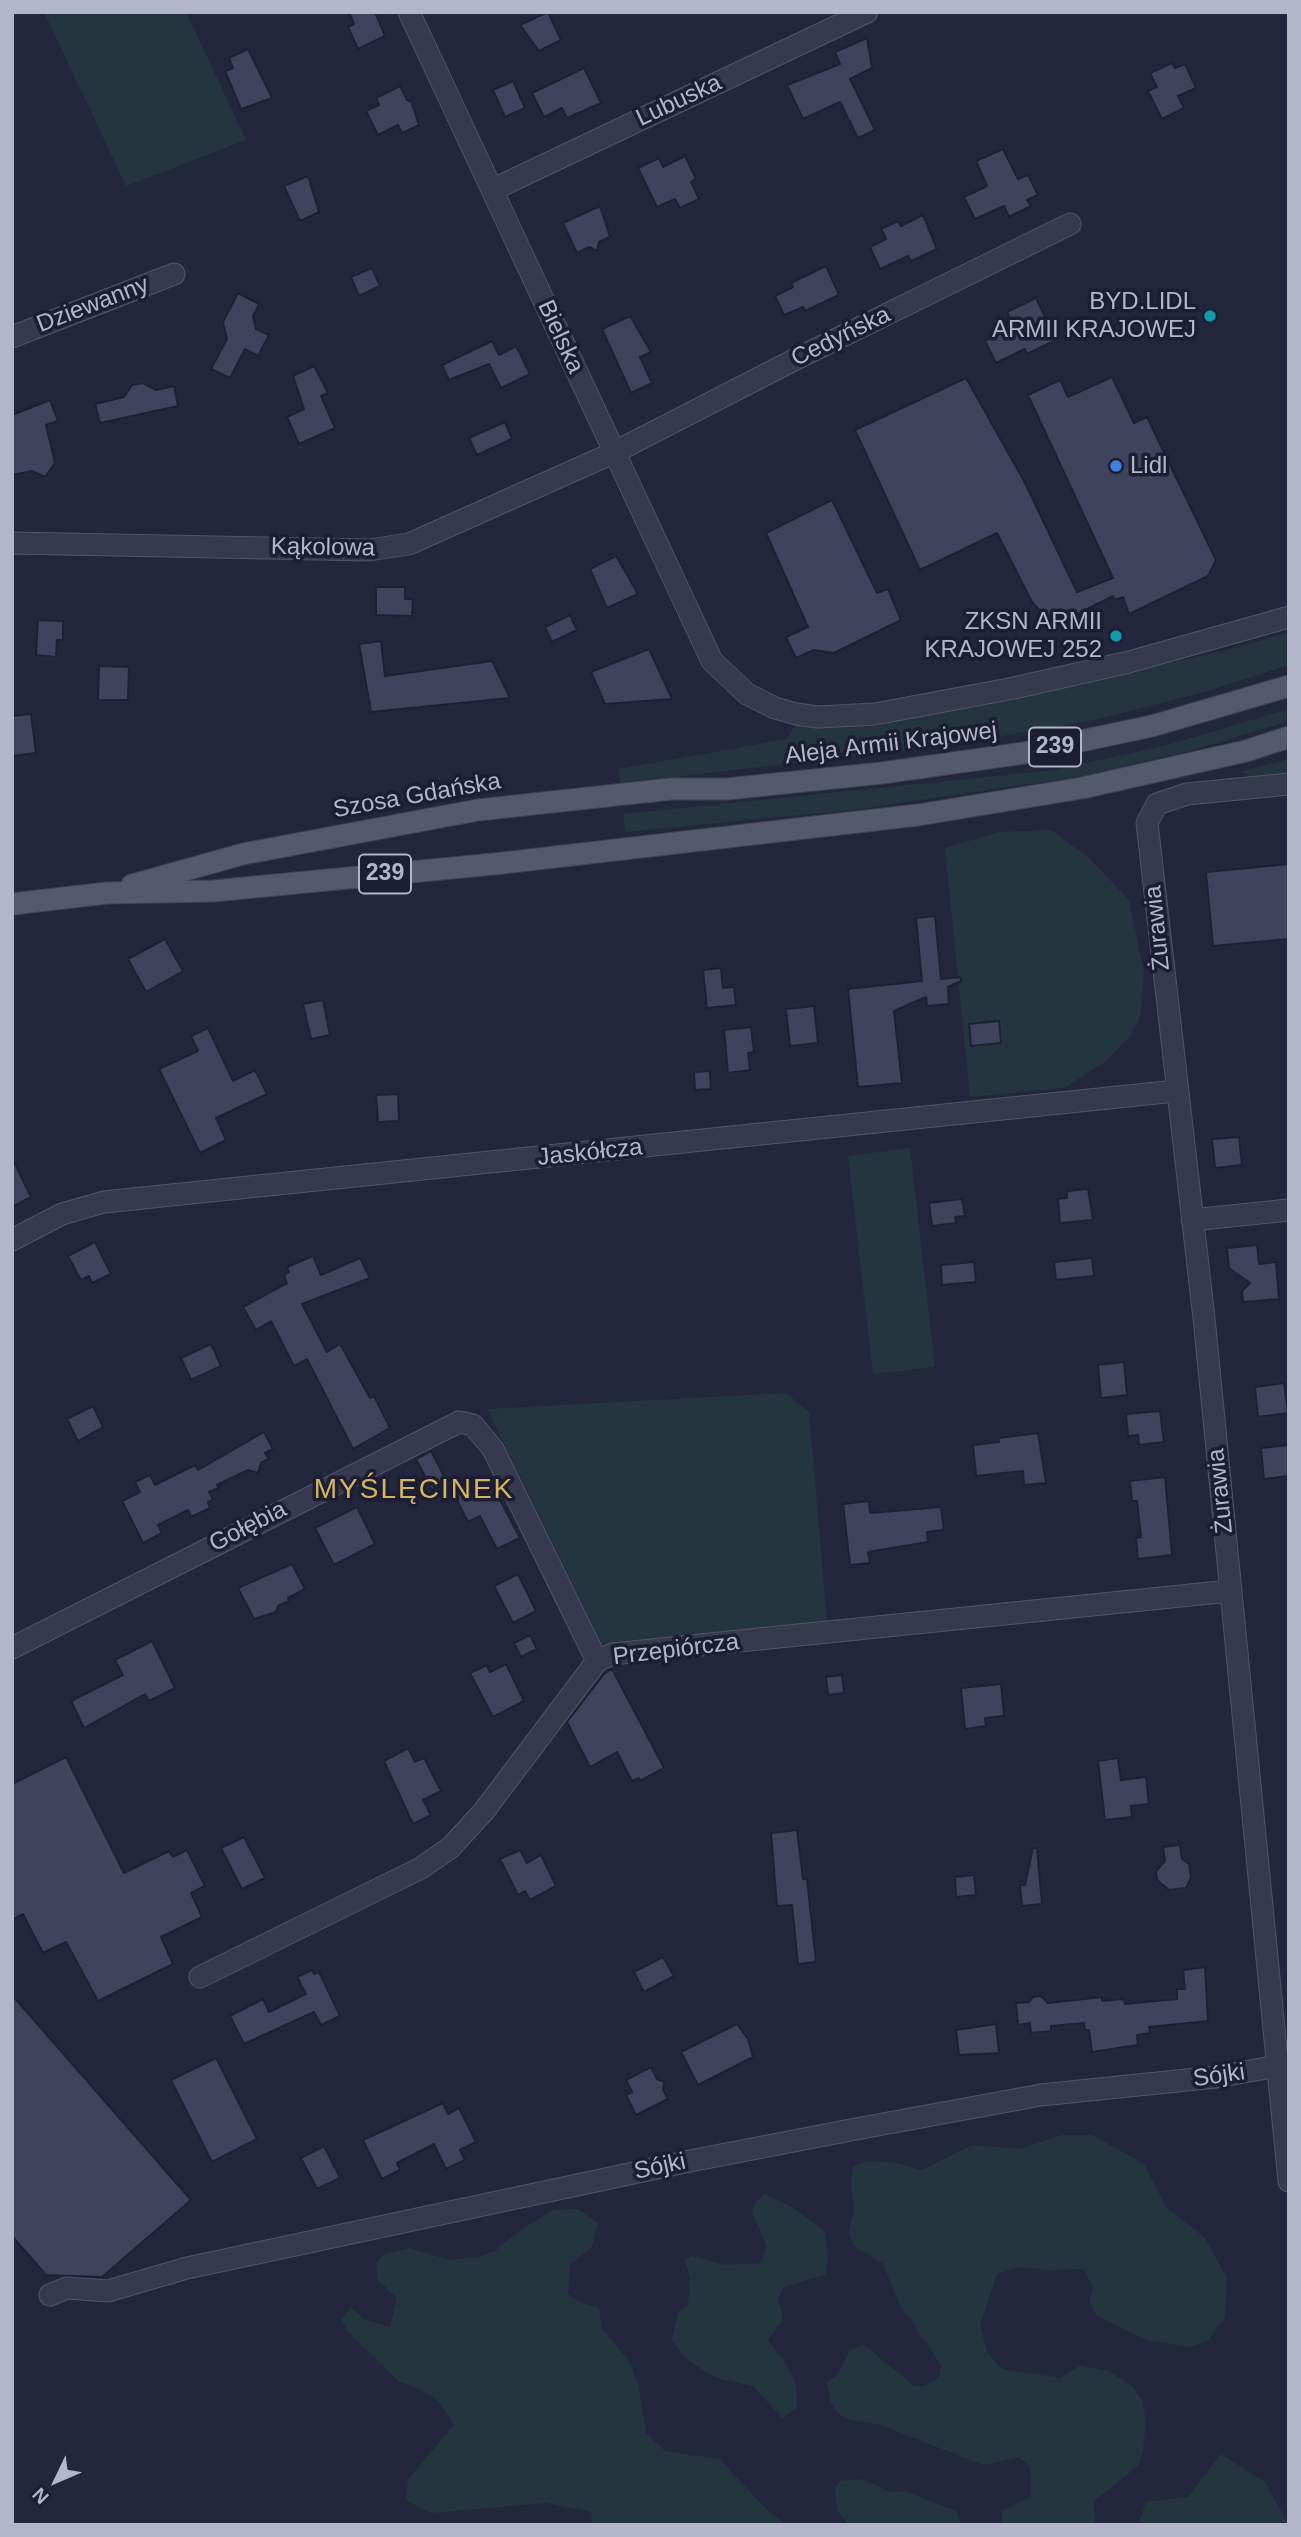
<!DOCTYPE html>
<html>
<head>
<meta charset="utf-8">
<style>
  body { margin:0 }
  #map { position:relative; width:1301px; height:2537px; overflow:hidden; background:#23273e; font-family:Arial,sans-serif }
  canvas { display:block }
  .frame { position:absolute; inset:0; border:14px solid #b3b5c9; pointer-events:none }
  .north { position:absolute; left:21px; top:2446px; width:70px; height:70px; -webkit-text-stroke:5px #1c1f33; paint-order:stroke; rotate:226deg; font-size:19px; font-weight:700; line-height:28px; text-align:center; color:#b3b5c9 }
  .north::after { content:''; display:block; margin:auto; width:24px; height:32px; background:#b3b5c9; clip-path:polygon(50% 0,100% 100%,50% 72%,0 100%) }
</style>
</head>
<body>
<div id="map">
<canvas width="1301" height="2537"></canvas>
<div class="frame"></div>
<div class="north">N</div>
</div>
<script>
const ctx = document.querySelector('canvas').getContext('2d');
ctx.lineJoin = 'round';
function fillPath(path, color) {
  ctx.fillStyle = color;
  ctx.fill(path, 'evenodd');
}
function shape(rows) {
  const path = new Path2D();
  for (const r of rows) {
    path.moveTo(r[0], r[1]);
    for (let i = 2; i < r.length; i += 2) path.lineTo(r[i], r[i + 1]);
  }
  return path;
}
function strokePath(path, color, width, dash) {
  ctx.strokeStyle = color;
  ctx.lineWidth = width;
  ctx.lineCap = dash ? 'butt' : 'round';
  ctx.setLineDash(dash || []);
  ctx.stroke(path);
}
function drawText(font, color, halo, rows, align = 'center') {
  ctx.font = font + ' Arial,sans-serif';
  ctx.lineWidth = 7;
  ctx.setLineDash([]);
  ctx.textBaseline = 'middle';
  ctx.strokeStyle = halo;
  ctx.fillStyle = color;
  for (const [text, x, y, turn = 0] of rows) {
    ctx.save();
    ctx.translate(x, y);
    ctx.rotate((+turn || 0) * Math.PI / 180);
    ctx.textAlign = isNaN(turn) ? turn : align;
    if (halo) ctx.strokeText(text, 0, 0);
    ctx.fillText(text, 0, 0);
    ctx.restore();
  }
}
fillPath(shape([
  [44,12,186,12,246,140,126,186],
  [1289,632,1289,665,1204,692,1095,720,944,746,620,783,619,769,787,739,796,723,874,722,941,713,1232,649],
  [1289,709,1289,721,1276,725,1197,749,1082,776,853,810,625,832,623,814,1055,770,1164,746],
  [1289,759,1289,772,1251,776,1240,772],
  [1051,830,1089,858,1129,900,1144,973,1140,1016,1131,1035,1105,1062,1064,1088,970,1097,945,848,999,832],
  [910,1148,935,1367,873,1374,848,1156],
  [786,1393,809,1412,827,1621,602,1643,487,1409],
  [1062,2135,1092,2135,1144,2164,1166,2207,1205,2238,1227,2278,1225,2317,1209,2340,1190,2347,1146,2340,1097,2316,1089,2302,1093,2288,1084,2269,1046,2270,1020,2267,997,2274,980,2325,987,2352,1002,2369,1060,2378,1080,2366,1108,2371,1131,2385,1142,2400,1146,2421,1143,2451,1138,2466,1094,2501,1095,2525,1002,2525,1002,2511,1031,2496,1030,2467,1019,2457,983,2465,881,2425,847,2419,838,2413,831,2403,827,2383,838,2374,850,2350,864,2345,914,2386,923,2386,939,2378,941,2365,899,2303,883,2264,853,2245,849,2231,854,2210,851,2185,853,2166,867,2161,892,2162,922,2170,972,2145,1020,2149],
  [764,2194,789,2205,825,2231,828,2260,825,2275,784,2287,778,2298,783,2319,768,2340,791,2372,796,2386,797,2408,782,2418,753,2386,723,2380,707,2373,685,2358,672,2340,678,2312,688,2305,690,2279,685,2260,692,2256,724,2265,760,2263,767,2246,752,2213,754,2204],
  [577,2209,598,2223,592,2247,570,2265,568,2294,581,2303,599,2308,602,2329,630,2362,638,2385,646,2433,665,2451,720,2459,764,2507,787,2525,593,2525,591,2512,545,2503,430,2513,406,2500,408,2479,454,2425,440,2403,431,2395,397,2380,350,2334,341,2320,351,2308,365,2320,390,2327,397,2298,378,2280,376,2263,385,2254,409,2248,449,2260,479,2257,495,2251,516,2233,553,2210],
  [1221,2454,1265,2482,1289,2525,1138,2525,1146,2502,1188,2497],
  [863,2479,890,2492,904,2491,956,2511,962,2525,849,2525,837,2510,835,2488,841,2481]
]), '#25353f');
const building = shape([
  [349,12,375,12,385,36,358,49,348,27,354,24,349,12],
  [548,12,561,40,539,51,520,25,548,12],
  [867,38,872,68,850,79,875,130,858,138,840,102,803,119,787,85,840,64,835,52,867,38],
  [248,49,272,98,241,109,225,71,233,68,229,58,248,49],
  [1172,63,1175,68,1185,64,1196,88,1178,96,1184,108,1162,119,1148,91,1157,87,1150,73,1172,63],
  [584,68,601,103,567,118,562,108,544,117,532,93,584,68],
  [513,81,525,108,505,117,493,90,513,81],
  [400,86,407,100,411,101,419,125,402,133,398,125,378,135,366,111,379,105,376,98,400,86],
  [1003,149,1018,179,1028,175,1038,195,1027,200,1031,206,1009,217,1004,206,975,219,964,197,987,186,976,161,1003,149],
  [685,156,696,179,691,182,699,199,680,208,675,199,657,207,638,168,659,158,663,167,685,156],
  [308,176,319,212,300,221,284,186,308,176],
  [600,206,610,237,599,242,597,251,589,247,577,253,563,223,600,206],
  [923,215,937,249,911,261,908,256,880,269,870,247,886,239,881,229,898,221,901,226,923,215],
  [826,266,839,295,805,311,803,307,784,315,775,296,793,287,791,283,826,266],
  [372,268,380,286,359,296,351,277,372,268],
  [238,293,259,304,253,316,256,329,269,335,258,356,245,349,230,378,211,369,227,339,223,322,238,293],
  [1036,298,1056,340,1027,354,1025,349,996,363,985,341,1014,327,1007,312,1036,298],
  [630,316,651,352,640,357,652,383,631,393,602,329,630,316],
  [492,341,499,355,516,346,530,374,501,388,489,364,449,380,442,365,492,341],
  [314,366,328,393,321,396,335,428,299,444,287,417,304,409,293,376,314,366],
  [1112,377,1134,423,1147,417,1216,560,1208,576,1129,614,1123,597,1115,600,1113,596,1054,626,1032,602,997,533,920,570,855,430,966,378,1024,481,1077,592,1113,578,1028,395,1060,380,1068,397,1112,377],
  [143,383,156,390,174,386,178,406,100,423,95,404,124,397,132,385,143,383],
  [50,400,58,421,46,425,55,463,45,477,32,471,12,475,12,415,50,400],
  [505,422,512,439,477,455,469,438,505,422],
  [832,500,877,593,888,589,901,620,834,653,814,650,796,658,786,637,808,627,766,533,832,500],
  [616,556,638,594,607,608,590,569,616,556],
  [376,587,405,587,405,599,413,599,412,616,376,615,376,587],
  [570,615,577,630,552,642,545,627,570,615],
  [38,620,63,621,63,640,57,640,56,657,36,655,38,620],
  [381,641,385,676,492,661,510,698,371,712,359,644,381,641],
  [649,649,672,699,605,704,591,672,649,649],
  [99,666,129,667,128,700,98,700,99,666],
  [31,714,36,753,12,756,12,716,31,714],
  [1289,864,1289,939,1213,946,1206,872,1289,864],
  [935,916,941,979,960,977,961,981,948,987,949,1004,927,1006,926,997,894,1011,902,1083,858,1087,848,989,922,981,916,918,935,916],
  [165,939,183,971,146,992,128,959,165,939],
  [721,968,723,988,734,987,736,1005,707,1008,703,970,721,968],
  [323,1000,330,1035,311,1039,303,1004,323,1000],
  [814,1006,818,1043,790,1046,786,1009,814,1006],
  [999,1021,1001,1043,971,1046,969,1024,999,1021],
  [751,1027,754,1052,748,1053,750,1070,728,1073,724,1030,751,1027],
  [208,1028,233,1081,255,1070,267,1094,216,1118,226,1140,200,1153,159,1069,198,1051,191,1036,208,1028],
  [710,1071,711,1089,695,1090,694,1072,710,1071],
  [398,1094,399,1121,378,1122,376,1095,398,1094],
  [1239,1137,1242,1165,1215,1168,1212,1139,1239,1137],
  [12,1158,31,1197,12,1207,12,1158],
  [1088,1189,1093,1220,1060,1223,1058,1199,1067,1198,1067,1191,1088,1189],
  [962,1199,965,1216,955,1217,956,1223,932,1226,929,1203,962,1199],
  [95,1242,111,1274,92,1283,89,1276,81,1280,68,1256,95,1242],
  [1257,1245,1259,1264,1276,1262,1279,1299,1243,1302,1242,1291,1250,1283,1229,1268,1227,1248,1257,1245],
  [313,1256,321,1275,360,1258,370,1278,302,1304,327,1352,340,1344,370,1398,374,1396,390,1428,353,1449,307,1359,294,1366,271,1321,256,1330,243,1307,287,1283,284,1275,289,1272,287,1267,313,1256],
  [1092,1258,1094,1276,1056,1280,1054,1262,1092,1258],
  [974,1262,976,1282,942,1285,941,1265,974,1262],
  [211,1344,221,1366,191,1380,181,1358,211,1344],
  [1124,1362,1127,1395,1101,1398,1098,1365,1124,1362],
  [1284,1383,1288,1413,1258,1417,1255,1387,1284,1383],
  [93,1406,103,1427,78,1441,67,1419,93,1406],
  [1160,1411,1164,1442,1139,1445,1138,1435,1128,1436,1126,1414,1160,1411],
  [264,1432,273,1449,265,1453,269,1459,261,1463,258,1473,248,1470,217,1485,219,1488,209,1492,213,1499,208,1502,210,1508,191,1517,188,1510,158,1525,162,1533,143,1543,122,1501,140,1492,135,1482,150,1475,155,1485,195,1465,198,1470,264,1432],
  [1038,1433,1046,1483,1024,1485,1023,1471,976,1476,973,1445,999,1442,998,1438,1038,1433],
  [1289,1445,1289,1476,1264,1479,1261,1448,1289,1445],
  [431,1451,447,1482,432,1490,416,1459,431,1451],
  [488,1477,520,1538,497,1549,480,1516,468,1522,454,1494,488,1477],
  [1165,1477,1172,1555,1138,1559,1136,1538,1141,1537,1137,1501,1132,1501,1130,1481,1165,1477],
  [869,1501,870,1513,941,1507,944,1530,927,1532,928,1542,868,1552,870,1563,850,1565,843,1504,869,1501],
  [357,1507,375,1544,334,1565,315,1528,357,1507],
  [292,1564,305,1589,288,1598,289,1601,278,1606,276,1612,254,1619,238,1588,292,1564],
  [518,1574,536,1611,513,1623,494,1586,518,1574],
  [530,1635,537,1649,521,1657,514,1643,530,1635],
  [152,1641,175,1688,149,1701,145,1694,84,1728,71,1701,123,1675,115,1660,152,1641],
  [506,1664,524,1701,493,1717,470,1673,487,1665,490,1672,506,1664],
  [612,1669,664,1768,640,1781,639,1778,632,1781,617,1752,590,1767,567,1722,604,1674,612,1669],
  [842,1675,844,1693,828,1695,826,1677,842,1675],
  [1001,1684,1004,1716,985,1718,986,1726,965,1729,961,1688,1001,1684],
  [408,1748,415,1762,424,1758,441,1791,423,1800,431,1815,413,1824,384,1761,408,1748],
  [66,1757,124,1873,169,1851,173,1857,187,1850,205,1886,191,1893,202,1917,161,1937,173,1964,98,2001,66,1942,43,1953,23,1914,12,1920,12,1784,66,1757],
  [1118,1758,1121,1780,1146,1777,1149,1804,1131,1806,1132,1817,1105,1820,1098,1761,1118,1758],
  [797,1830,803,1879,807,1879,816,1962,798,1964,792,1905,777,1906,771,1833,797,1830],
  [244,1837,265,1878,242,1889,221,1848,244,1837],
  [1180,1845,1182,1859,1189,1864,1191,1878,1186,1888,1169,1890,1157,1880,1156,1871,1165,1861,1163,1847,1180,1845],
  [1033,1848,1037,1848,1042,1904,1022,1906,1020,1885,1025,1885,1033,1848],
  [520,1850,527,1863,541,1855,556,1886,530,1900,525,1891,518,1895,500,1859,520,1850],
  [974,1875,976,1895,956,1897,955,1877,974,1875],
  [663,1957,674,1976,644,1992,634,1972,663,1957],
  [1205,1967,1208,2021,1149,2027,1150,2033,1137,2035,1138,2045,1092,2052,1089,2030,1085,2030,1084,2023,1051,2026,1051,2031,1031,2033,1030,2023,1018,2025,1016,2003,1029,2002,1033,1997,1041,1996,1048,2003,1102,1997,1102,2001,1124,1999,1125,2004,1177,1999,1177,1989,1185,1989,1183,1970,1205,1967],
  [312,1970,314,1974,319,1972,340,2016,321,2025,314,2012,244,2044,230,2016,263,1999,269,2012,306,1994,297,1977,312,1970],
  [12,1995,191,2200,102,2277,46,2275,12,2236,12,1995],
  [737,2024,748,2039,753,2057,698,2085,681,2052,737,2024],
  [996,2024,999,2053,959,2055,956,2030,996,2024],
  [216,2058,257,2139,212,2162,171,2080,216,2058],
  [651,2067,657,2079,664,2082,663,2090,668,2099,636,2115,626,2095,632,2092,626,2080,651,2067],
  [443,2103,448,2114,459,2108,476,2142,460,2150,465,2160,446,2169,434,2144,397,2163,400,2170,382,2179,363,2140,443,2103],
  [324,2146,340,2178,317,2189,301,2158,324,2146]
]);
fillPath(building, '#3f435e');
strokePath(building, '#1e2135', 2);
const street = shape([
  [409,12,712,661,747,694,775,708,796,714,818,717,875,714,1014,688,1129,662,1289,617],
  [492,190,867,12],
  [12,337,174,274],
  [12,543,369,550,409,544,613,453,792,361,1070,224],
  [1289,784,1187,794,1157,804,1147,823,1204,1318,1289,2181],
  [1192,1220,1289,1210],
  [12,1240,62,1214,104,1202,1176,1091],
  [12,1648,459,1422,473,1425,493,1449,597,1661],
  [200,1977,421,1868,450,1848,484,1811,597,1661,612,1654,1230,1591],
  [50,2295,67,2288,108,2291,187,2268,690,2161,856,2129,1041,2095,1216,2077,1289,2064]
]);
const primary = shape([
  [132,885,243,854,478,810,671,789,727,789,882,773,1024,753,1152,726,1289,686],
  [12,904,107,893,213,891,494,864,918,815,1082,788,1246,751,1289,737]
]);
strokePath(street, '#525569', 23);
strokePath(primary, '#404357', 23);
strokePath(street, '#373a4e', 21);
strokePath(primary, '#55596e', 21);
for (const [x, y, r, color] of [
  [1210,316,7,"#0f9aa8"],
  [1116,466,7,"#3f7fe0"],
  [1116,636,7,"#0f9aa8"]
]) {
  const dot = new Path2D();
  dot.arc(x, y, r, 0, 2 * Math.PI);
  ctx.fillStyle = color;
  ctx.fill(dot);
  strokePath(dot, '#1c1f33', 2.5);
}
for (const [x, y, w] of [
  [1055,747,52],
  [385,874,52]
]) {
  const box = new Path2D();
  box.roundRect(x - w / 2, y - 19.5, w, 39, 5);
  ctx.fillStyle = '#1c1f33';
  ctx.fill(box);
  strokePath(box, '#b3b5c9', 2);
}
drawText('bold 23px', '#b3b5c9', null, [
  ["239",1055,747],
  ["239",385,874]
]);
drawText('24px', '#b3b5c9', '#1c1f33', [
  ["Lubuska",679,101,-25],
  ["Dziewanny",93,305,-21],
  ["Bielska",560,337,65],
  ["Cedyńska",841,337,-26],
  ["Kąkolowa",323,548,1],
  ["Aleja Armii Krajowej",891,744,-7],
  ["Szosa Gdańska",417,796,-10],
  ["Żurawia",1158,928,-96],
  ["Jaskółcza",590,1153,-6],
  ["Żurawia",1221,1491,-96],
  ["Gołębia",248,1527,-27],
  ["Przepiórcza",676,1650,-7],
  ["Sójki",1219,2076,-8],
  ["Sójki",660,2167,-12]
]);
drawText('24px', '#b3b5c9', '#1c1f33', [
  ["BYD.LIDL",1196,302],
  ["ARMII KRAJOWEJ",1196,330],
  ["Lidl",1130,466,"left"],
  ["ZKSN ARMII",1102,622],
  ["KRAJOWEJ 252",1102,650]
], 'right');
ctx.letterSpacing = '2px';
drawText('28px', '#d7b55f', '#1c1f33', [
  ["MYŚLĘCINEK",414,1490]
]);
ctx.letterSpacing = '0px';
</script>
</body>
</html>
